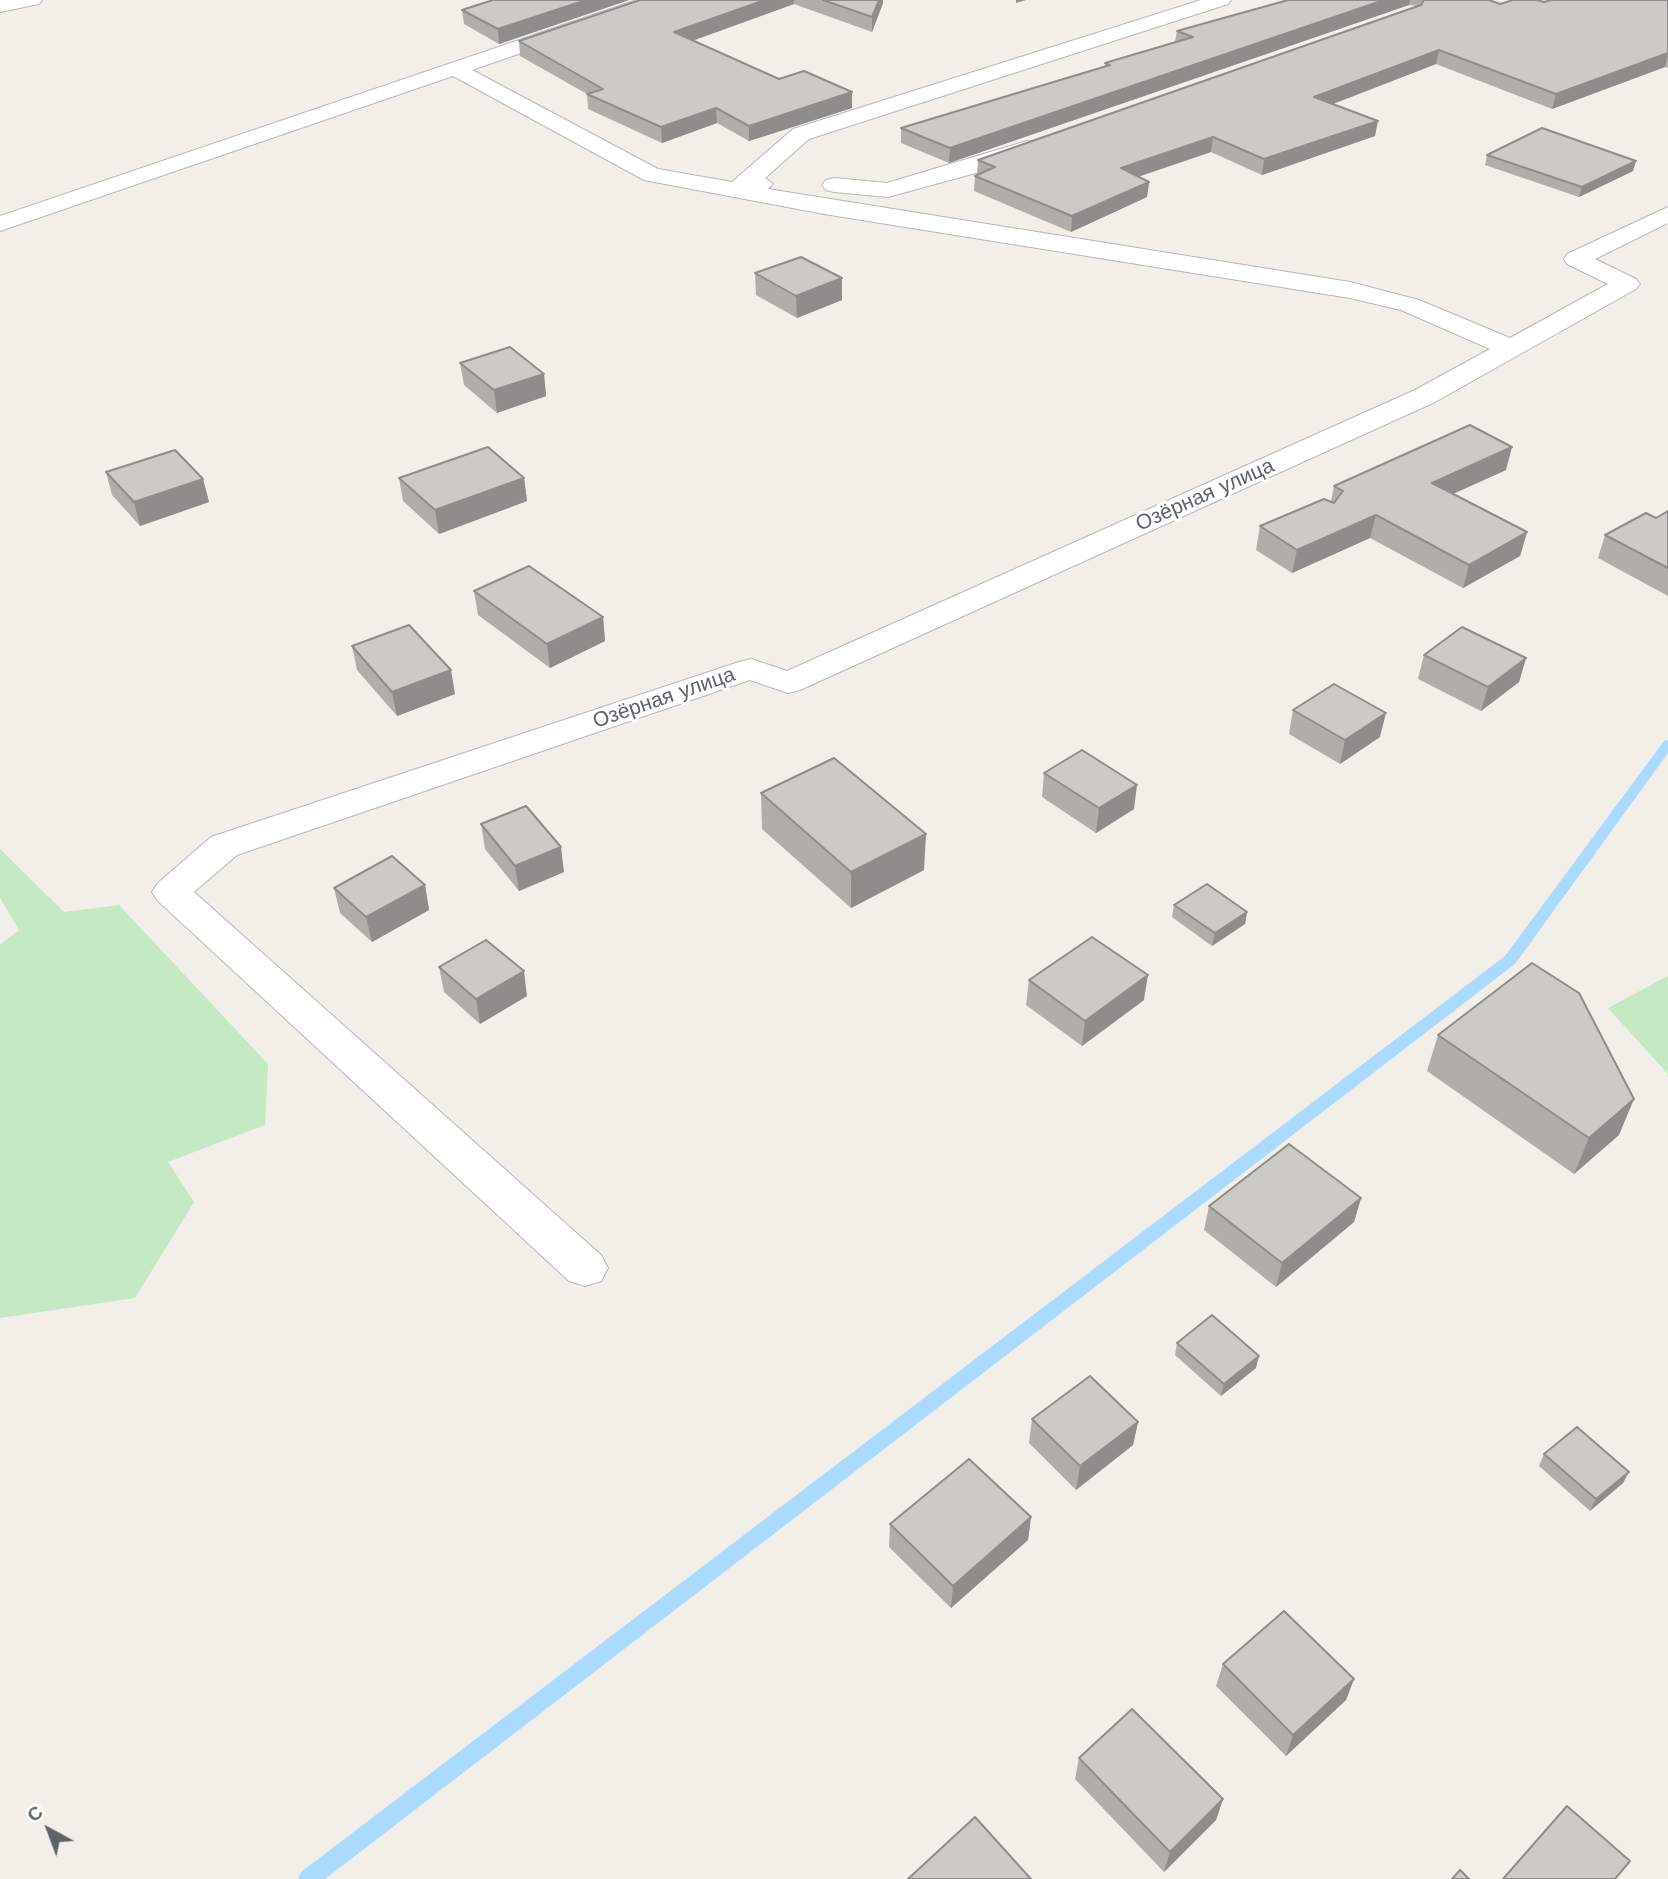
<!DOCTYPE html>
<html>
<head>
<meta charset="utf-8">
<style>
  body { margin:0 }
  #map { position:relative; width:1668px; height:1879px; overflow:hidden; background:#f1efe8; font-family:"Work Sans",sans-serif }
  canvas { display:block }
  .north { position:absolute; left:14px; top:1795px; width:70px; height:70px; -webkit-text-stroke:5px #fff; paint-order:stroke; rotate:319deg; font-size:19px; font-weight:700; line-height:28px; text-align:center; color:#5f6368 }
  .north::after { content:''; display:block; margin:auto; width:24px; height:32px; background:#5f6368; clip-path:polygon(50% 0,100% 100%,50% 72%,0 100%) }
</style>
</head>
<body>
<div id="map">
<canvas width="1668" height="1879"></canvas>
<div class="north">С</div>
</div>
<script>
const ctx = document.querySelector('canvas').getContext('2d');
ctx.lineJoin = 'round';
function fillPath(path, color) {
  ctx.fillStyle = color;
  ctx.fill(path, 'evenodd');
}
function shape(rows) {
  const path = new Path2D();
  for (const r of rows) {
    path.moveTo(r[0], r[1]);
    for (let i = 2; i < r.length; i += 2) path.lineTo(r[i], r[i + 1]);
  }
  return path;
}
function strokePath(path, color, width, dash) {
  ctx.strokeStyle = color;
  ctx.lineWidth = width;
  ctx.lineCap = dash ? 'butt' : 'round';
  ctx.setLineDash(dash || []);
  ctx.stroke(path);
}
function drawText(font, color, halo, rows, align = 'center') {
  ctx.font = font + ' "Work Sans",sans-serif';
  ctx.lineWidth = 6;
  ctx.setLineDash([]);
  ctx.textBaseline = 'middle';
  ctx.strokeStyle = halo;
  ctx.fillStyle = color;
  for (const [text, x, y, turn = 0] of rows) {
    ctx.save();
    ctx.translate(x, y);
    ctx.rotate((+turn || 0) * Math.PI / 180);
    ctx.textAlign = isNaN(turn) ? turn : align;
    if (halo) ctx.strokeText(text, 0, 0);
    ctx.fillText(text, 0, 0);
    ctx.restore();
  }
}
fillPath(shape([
  [0,849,64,912,119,905,268,1064,265,1125,168,1162,194,1202,135,1298,0,1318,0,945,19,930,0,898],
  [1668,976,1668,1074,1608,1008]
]), '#c5e8c5');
fillPath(shape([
  [1668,740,1668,753,1515,964,325,1879,298,1879,301,1872,1505,956,1664,741,1668,740]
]), '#aadaff');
const minor = shape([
  [0,0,42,0,39,4,0,12,0,0],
  [637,0,666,0,663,4,472,70,658,169,732,182,793,129,1201,0,1231,0,1228,4,809,139,765,178,773,184,768,189,1350,282,1419,300,1510,338,1608,284,1567,264,1564,259,1567,254,1668,207,1668,223,1595,259,1636,279,1640,284,1636,289,1435,402,800,690,788,693,750,680,237,855,194,892,601,1255,608,1268,601,1281,585,1286,569,1281,158,901,152,892,158,883,211,837,739,662,751,659,787,671,1415,390,1490,349,1401,310,1350,298,824,214,644,180,453,76,0,231,0,216,637,0],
  [1027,141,1035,143,1038,148,1035,153,983,171,888,197,834,192,826,190,822,185,826,180,834,178,887,183,1027,141]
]);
strokePath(minor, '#b5b8bc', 2);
fillPath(minor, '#fff');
fillPath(shape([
  [629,0,499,44,464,24,462,10],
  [640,0,883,0,883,3,872,32,794,4,692,41,779,79,852,92,852,108,749,141,717,123,662,143,588,109,587,94,520,56,519,41],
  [1288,0,1489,0,1500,4,1668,0,1668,68,1665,67,1552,109,1436,64,1333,104,1375,136,1262,175,1211,152,1138,177,1149,182,1147,197,1071,232,974,191,975,176,977,175,978,160,1418,6,1409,5,949,163,901,143,901,128,1105,67,1105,63,1175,42,1177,31],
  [1487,155,1633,171,1579,197,1485,165],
  [755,273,842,300,797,318,756,295],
  [460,363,544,374,546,396,497,413,464,385],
  [1506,470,1453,494,1527,532,1520,556,1463,588,1370,538,1292,573,1256,550,1260,526,1331,502,1334,486],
  [106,472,203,479,209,502,140,526,112,495],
  [399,478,524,478,527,501,439,534,403,501],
  [1668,511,1668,596,1598,558,1605,535,1656,518],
  [474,591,603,617,605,641,550,668,478,615],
  [352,646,455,694,397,716,357,670],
  [1424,655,1526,658,1519,682,1481,711,1418,679],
  [1293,710,1380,737,1340,764,1289,734],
  [1044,773,1134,809,1096,833,1042,797],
  [761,793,924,870,851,908,762,829],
  [481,824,564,872,519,891,485,849],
  [425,885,429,910,372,942,340,913,334,888],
  [1174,905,1247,912,1245,924,1212,946,1172,917],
  [439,967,527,996,480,1024,444,992],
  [1029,980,1144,1000,1082,1046,1026,1005],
  [1438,1035,1619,1135,1574,1174,1427,1071],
  [1361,1198,1354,1222,1276,1287,1204,1230,1209,1206],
  [1177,1343,1256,1368,1221,1396,1175,1355],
  [1032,1419,1138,1422,1133,1445,1076,1490,1029,1443],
  [1544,1454,1623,1483,1590,1511,1539,1466],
  [1031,1517,1028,1540,951,1608,889,1547,890,1524],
  [1223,1664,1354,1679,1346,1700,1286,1756,1216,1686],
  [1079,1758,1223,1799,1216,1820,1164,1872,1075,1779]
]), '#afaea9');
fillPath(shape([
  [586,0,629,0,499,44,498,29],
  [765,0,794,0,794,4,675,47,674,32],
  [879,0,883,0,883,3,872,32,872,17],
  [1016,0,1026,0,1016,3],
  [1384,0,1410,0,1409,5,949,163,950,148],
  [1439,50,1436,64,1312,112,1314,97],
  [1668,53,1665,67,1552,109,1556,94],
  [852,92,852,108,749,141,749,126],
  [716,108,717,123,662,143,661,127],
  [1378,121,1375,136,1262,175,1264,159],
  [1213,137,1211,152,1119,183,1121,168],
  [1636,161,1633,171,1579,197,1582,187],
  [1149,182,1147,197,1071,232,1072,216],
  [842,278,842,300,797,318,796,296],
  [544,374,546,396,497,413,494,390],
  [1512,447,1506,470,1426,506,1432,483],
  [524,478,527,501,439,534,435,510],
  [203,479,209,502,140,526,134,502],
  [1376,515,1370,538,1292,573,1297,550],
  [1527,532,1520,556,1463,588,1469,565],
  [603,617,605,641,550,668,547,644],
  [1526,658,1519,682,1481,711,1488,687],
  [451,670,455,694,397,716,392,692],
  [1386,713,1380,737,1340,764,1345,740],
  [1137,785,1134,809,1096,833,1099,808],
  [926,834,924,870,851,908,851,872],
  [561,847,564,872,519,891,515,866],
  [425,885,429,910,372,942,366,917],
  [1247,912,1245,924,1212,946,1215,933],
  [524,971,527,996,480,1024,476,999],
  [1148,975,1144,1000,1082,1046,1085,1021],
  [1634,1099,1619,1135,1574,1174,1589,1138],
  [1361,1198,1354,1222,1276,1287,1282,1263],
  [1259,1356,1256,1368,1221,1396,1224,1384],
  [1138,1422,1133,1445,1076,1490,1080,1466],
  [1629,1472,1623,1483,1590,1511,1596,1499],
  [1031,1517,1028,1540,951,1608,953,1586],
  [1354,1679,1346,1700,1286,1756,1293,1735],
  [1223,1799,1216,1820,1164,1872,1170,1852]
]), '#8f8d8a');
const building = shape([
  [493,0,586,0,498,29,462,10,493,0],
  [640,0,765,0,674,32,779,79,804,71,852,92,749,126,716,108,661,127,587,94,603,89,519,41,640,0],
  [823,0,879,0,872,17,823,0],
  [1288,0,1384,0,950,148,901,128,1110,65,1105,63,1193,37,1177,31,1288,0],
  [1424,0,1489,0,1500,4,1513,0,1537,0,1544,2,1551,0,1668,0,1668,53,1556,94,1439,50,1314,97,1378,121,1264,159,1213,137,1121,168,1149,182,1072,216,975,176,995,167,978,160,1421,5,1424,0],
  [1542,128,1636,161,1582,187,1487,155,1542,128],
  [801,257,842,278,796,296,755,273,801,257],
  [510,347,544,374,494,390,460,363,510,347],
  [1470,425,1512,447,1432,483,1527,532,1469,565,1376,515,1297,550,1260,526,1324,499,1334,503,1343,491,1334,486,1470,425],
  [488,447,524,478,435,510,399,478,488,447],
  [175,450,203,479,134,502,106,472,175,450],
  [1668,511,1668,568,1605,535,1646,513,1656,518,1668,511],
  [529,566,603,617,547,644,474,591,529,566],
  [409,625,451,670,392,692,352,646,409,625],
  [1462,627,1526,658,1488,687,1424,655,1462,627],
  [1334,684,1386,713,1345,740,1293,710,1334,684],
  [1082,750,1137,785,1099,808,1044,773,1082,750],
  [834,758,926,834,851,872,761,793,834,758],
  [526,806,561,847,515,866,481,824,526,806],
  [392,856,425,885,366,917,334,888,392,856],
  [1207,884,1247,912,1215,933,1174,905,1207,884],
  [1092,937,1148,975,1085,1021,1029,980,1092,937],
  [486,940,524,971,476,999,439,967,486,940],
  [1532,963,1579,993,1634,1099,1589,1138,1438,1035,1532,963],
  [1289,1144,1361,1198,1282,1263,1209,1206,1289,1144],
  [1212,1315,1259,1356,1224,1384,1177,1343,1212,1315],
  [1090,1376,1138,1422,1080,1466,1032,1419,1090,1376],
  [1577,1427,1629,1472,1596,1499,1544,1454,1577,1427],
  [969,1459,1031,1517,953,1586,890,1524,969,1459],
  [1284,1611,1354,1679,1293,1735,1223,1664,1284,1611],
  [1132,1709,1223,1799,1170,1852,1079,1758,1132,1709],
  [1567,1806,1630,1861,1615,1879,1503,1879,1567,1806],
  [975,1817,1031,1879,908,1879,975,1817],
  [1460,1870,1469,1879,1452,1879,1460,1870]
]);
fillPath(building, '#cccac5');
strokePath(building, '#8f8d8a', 2);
drawText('21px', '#5f6368', '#fff', [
  ["Озёрная улица",1205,495,-24],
  ["Озёрная улица",664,698,-19]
]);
</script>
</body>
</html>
